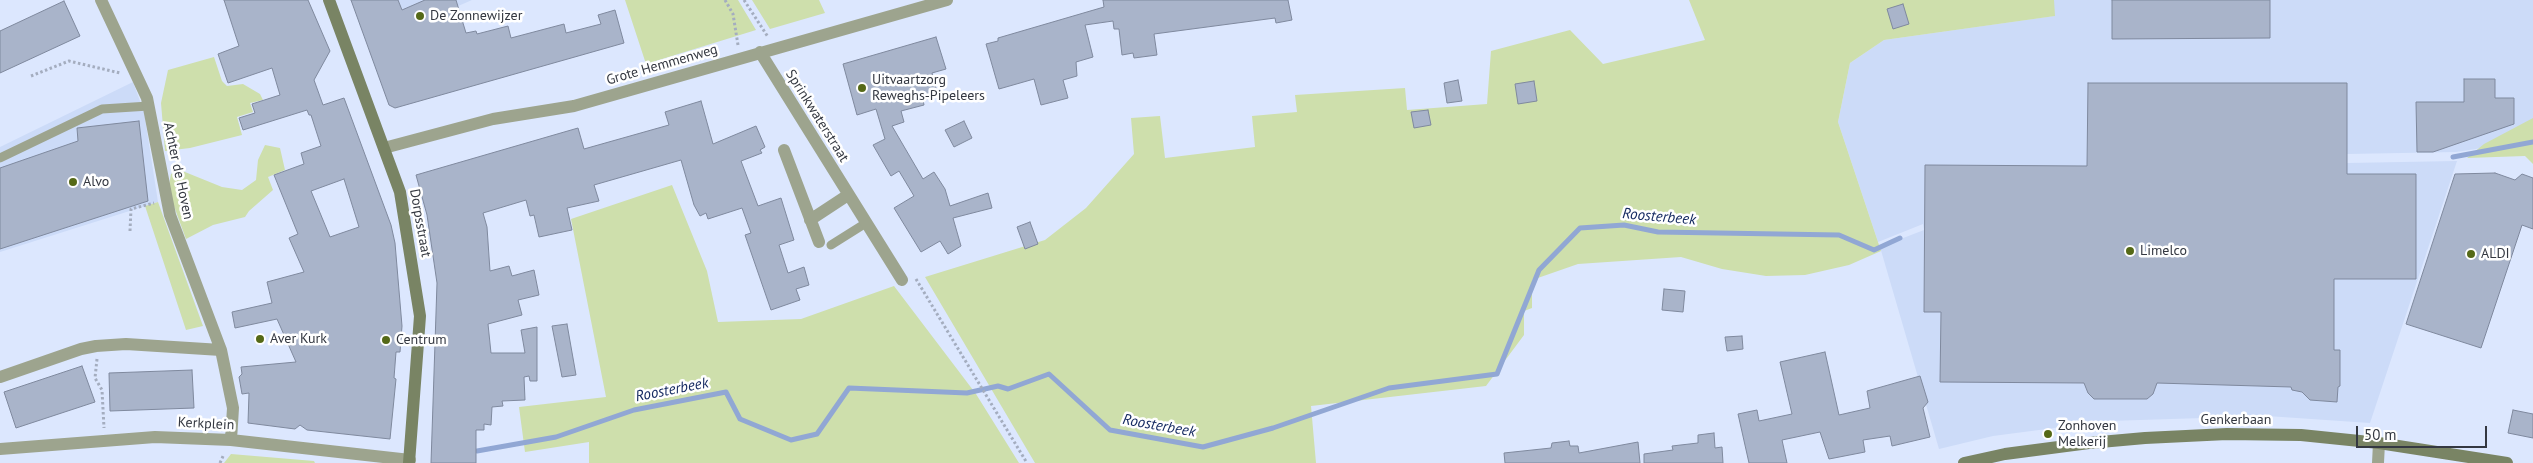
<!DOCTYPE html>
<html>
<head>
<meta charset="utf-8">
<style>
  body { margin:0 }
  #map { position:relative; width:2533px; height:463px; overflow:hidden; background:#dce7fe; font-family:"PT Sans",sans-serif }
  canvas { display:block }
  .scale { position:absolute; left:2356px; top:426px; width:131px; height:22px; box-sizing:border-box; border:2px solid #343841; border-top:0; padding-left:6px; font-size:15px; line-height:18px; white-space:nowrap; color:#343841; -webkit-text-stroke:4px #fff; paint-order:stroke }
</style>
</head>
<body>
<div id="map">
<canvas width="2533" height="463"></canvas>
<div class="scale">50 m</div>
</div>
<script>
const ctx = document.querySelector('canvas').getContext('2d');
ctx.lineJoin = 'round';
function fillPath(path, color) {
  ctx.fillStyle = color;
  ctx.fill(path, 'evenodd');
}
function shape(rows) {
  const path = new Path2D();
  for (const r of rows) {
    path.moveTo(r[0], r[1]);
    for (let i = 2; i < r.length; i += 2) path.lineTo(r[i], r[i + 1]);
  }
  return path;
}
function strokePath(path, color, width, dash) {
  ctx.strokeStyle = color;
  ctx.lineWidth = width;
  ctx.lineCap = dash ? 'butt' : 'round';
  ctx.setLineDash(dash || []);
  ctx.stroke(path);
}
function drawText(font, color, halo, rows, align = 'center') {
  ctx.font = font + ' "PT Sans",sans-serif';
  ctx.lineWidth = 5;
  ctx.setLineDash([]);
  ctx.textBaseline = 'middle';
  ctx.strokeStyle = halo;
  ctx.fillStyle = color;
  for (const [text, x, y, turn = 0] of rows) {
    ctx.save();
    ctx.translate(x, y);
    ctx.rotate((+turn || 0) * Math.PI / 180);
    ctx.textAlign = isNaN(turn) ? turn : align;
    if (halo) ctx.strokeText(text, 0, 0);
    ctx.fillText(text, 0, 0);
    ctx.restore();
  }
}
fillPath(shape([
  [398,0,472,0,410,27],
  [2054,0,2533,0,2533,134,2495,146,2456,152,2347,154,2347,163,2457,161,2370,423,2267,416,2108,421,1993,436,1939,449,1880,247,1924,230,1923,224,1878,242,1838,122,1850,63,1884,40,2054,16],
  [133,82,144,112,158,202,0,252,0,147]
]), '#ccdbf8');
fillPath(shape([
  [625,0,738,0,756,30,646,64],
  [752,0,819,0,825,13,770,29],
  [1689,0,2054,0,2055,16,1884,40,1850,63,1838,122,1881,251,1849,265,1805,275,1766,276,1722,269,1681,257,1578,264,1532,280,1532,308,1524,311,1524,335,1486,386,1311,406,1316,463,1035,463,925,277,1045,240,1086,208,1134,154,1131,118,1160,116,1165,158,1255,147,1252,116,1297,112,1295,95,1405,88,1407,110,1487,104,1491,51,1570,30,1603,64,1705,40],
  [214,57,222,81,227,86,243,84,260,94,263,100,250,103,253,112,237,117,242,135,190,148,165,151,161,103,168,70],
  [2533,118,2533,164,2525,156,2467,158,2484,144],
  [265,145,280,148,285,170,268,177,273,190,249,211,245,217,213,225,186,239,168,190,171,174,180,170,222,187,242,190,256,180,258,160],
  [672,185,707,271,718,322,801,319,894,286,976,394,1019,463,589,463,589,442,525,452,519,407,606,397,571,219],
  [158,202,203,326,186,330,145,206],
  [231,454,314,461,315,463,224,463]
]), '#cedfac');
strokePath(shape([
  [2453,157,2533,142],
  [477,451,556,437,634,410,726,392,740,419,791,440,817,434,849,388,967,393,998,386,1008,389,1049,374,1110,430,1203,447,1273,428,1389,388,1497,374,1539,270,1580,228,1624,225,1658,232,1839,235,1874,250,1900,238]
]), '#91a7d4', 5);
const building = shape([
  [224,0,308,0,330,51,314,80,323,105,344,98,391,225,395,243,402,326,400,352,396,352,394,378,396,379,390,439,307,430,300,425,295,429,248,423,249,393,242,394,239,377,242,374,241,367,296,362,277,319,235,328,232,312,272,303,267,282,304,272,289,238,298,234,274,175,304,164,301,153,321,146,311,115,309,115,307,110,243,130,239,118,255,113,252,104,280,95,272,68,228,83,218,54,239,46,224,0],
  [344,179,359,227,330,237,311,191,344,179],
  [351,0,398,0,402,10,425,0,456,0,466,33,476,31,477,34,508,26,511,38,564,24,566,33,601,24,598,15,615,10,624,43,395,108,389,105,351,0],
  [1103,0,1288,0,1292,20,1276,23,1275,18,1154,34,1157,55,1134,58,1133,53,1122,55,1119,29,1114,29,1113,21,1085,25,1093,57,1076,62,1077,76,1063,80,1068,98,1041,105,1034,79,999,89,986,44,998,41,998,38,1104,7,1103,0],
  [2112,0,2270,0,2270,38,2112,39,2112,0],
  [64,1,80,36,0,73,0,31,64,1],
  [1903,4,1909,24,1893,29,1887,9,1903,4],
  [936,37,946,69,932,73,938,96,923,100,924,105,901,111,904,122,892,126,923,179,934,172,945,189,950,206,988,193,992,208,953,218,961,246,948,254,940,241,921,252,894,208,914,196,899,171,891,176,873,145,885,139,876,109,857,115,843,64,936,37],
  [2464,79,2495,79,2495,98,2514,98,2514,124,2433,152,2417,152,2416,102,2464,102,2464,79],
  [1458,80,1462,101,1447,103,1444,83,1458,80],
  [1534,81,1537,101,1518,104,1515,84,1534,81],
  [2088,83,2347,83,2347,174,2416,174,2416,279,2334,279,2334,350,2340,350,2340,386,2338,387,2337,402,2310,400,2302,392,2292,390,2291,387,2157,383,2153,394,2147,399,2094,399,2088,393,2084,383,1940,382,1941,312,1924,312,1925,165,2087,166,2088,83],
  [701,101,713,144,756,126,765,147,760,150,762,153,741,161,758,206,781,198,794,240,779,245,788,273,804,267,809,285,796,289,800,300,771,310,745,235,751,233,742,208,708,219,706,213,700,216,694,205,681,160,594,185,599,201,567,208,572,230,539,237,534,215,530,216,526,200,483,213,487,227,490,271,509,266,512,276,534,270,539,295,518,300,522,315,488,324,491,353,525,353,521,330,537,327,537,381,530,381,529,376,524,377,525,400,502,401,503,406,492,407,491,425,484,424,484,430,476,430,476,463,431,463,437,283,427,215,416,175,578,128,584,149,669,125,665,112,701,101],
  [1428,110,1431,125,1414,128,1411,112,1428,110],
  [139,121,148,201,0,249,0,168,78,141,77,128,139,121],
  [964,121,972,138,954,147,945,130,964,121],
  [2495,173,2515,180,2522,174,2533,178,2533,229,2522,225,2481,348,2406,324,2455,174,2495,173],
  [1030,222,1038,244,1025,249,1017,227,1030,222],
  [1664,289,1685,291,1683,312,1662,310,1664,289],
  [567,324,576,375,562,377,552,326,567,324],
  [1742,336,1743,349,1727,351,1725,337,1742,336],
  [1825,352,1839,415,1870,408,1867,391,1920,376,1928,402,1923,408,1930,437,1892,446,1890,436,1863,440,1865,452,1829,459,1820,432,1782,440,1787,463,1749,463,1738,414,1757,410,1759,421,1792,414,1780,362,1825,352],
  [82,366,95,402,16,428,4,392,82,366],
  [192,370,194,408,110,411,109,373,192,370],
  [2513,410,2533,414,2533,438,2508,433,2513,410],
  [1714,433,1715,448,1722,447,1723,463,1644,463,1644,454,1673,450,1672,446,1698,443,1698,435,1714,433],
  [1569,441,1570,446,1578,446,1579,453,1638,442,1640,463,1505,463,1504,453,1551,448,1552,443,1569,441]
]);
fillPath(building, '#a9b4ca');
strokePath(building, '#7f899e', 1);
strokePath(shape([
  [725,0,733,14,738,45],
  [744,0,768,37],
  [31,76,69,61,120,73],
  [130,231,131,209,154,203],
  [916,279,1027,463],
  [97,359,95,378,102,390,104,428],
  [220,463,224,454]
]), '#a4adbf', 3, [2.5, 2.5]);
strokePath(shape([
  [0,158,102,109,149,106],
  [831,245,866,223]
]), '#9da48e', 9);
strokePath(shape([
  [101,0,147,98,170,215,221,350,233,408,231,440],
  [760,52,902,280],
  [384,148,493,119,574,106,947,0],
  [784,150,819,242],
  [810,220,848,195],
  [0,377,81,349,96,346,126,344,221,350],
  [0,449,155,437,231,440,410,460],
  [2378,463,2379,443]
]), '#9da48e', 12);
strokePath(shape([
  [329,0,400,192,420,316,409,463],
  [1964,463,2005,454,2089,443,2145,438,2227,434,2301,435,2379,443,2507,463]
]), '#798464', 12);
for (const [x, y, r, color] of [
  [420,16,5,"#556917"],
  [862,88,5,"#556917"],
  [73,182,5,"#556917"],
  [2130,251,5,"#556917"],
  [2471,254,5,"#556917"],
  [260,339,5,"#556917"],
  [386,340,5,"#556917"],
  [2048,434,5,"#556917"]
]) {
  const dot = new Path2D();
  dot.arc(x, y, r, 0, 2 * Math.PI);
  ctx.fillStyle = color;
  ctx.fill(dot);
  strokePath(dot, '#fff', 2);
}
drawText('14px', '#343841', '#fff', [
  ["De Zonnewijzer",430,16],
  ["Uitvaartzorg",872,80],
  ["Reweghs-Pipeleers",872,96],
  ["Alvo",83,182],
  ["Limelco",2140,251],
  ["ALDI",2481,254],
  ["Aver Kurk",270,339],
  ["Centrum",396,340],
  ["Zonhoven",2058,426],
  ["Melkerij",2058,442]
], 'left');
drawText('14px', '#343841', '#fff', [
  ["Grote Hemmenweg",662,65,-16],
  ["Sprinkwaterstraat",817,116,58],
  ["Achter de Hoven",178,171,78],
  ["Dorpsstraat",420,223,80],
  ["Genkerbaan",2236,420],
  ["Kerkplein",206,424,3]
]);
drawText('italic 15px', '#152a61', '#fff', [
  ["Roosterbeek",1659,217,5],
  ["Roosterbeek",672,390,-11],
  ["Roosterbeek",1159,426,10]
]);
</script>
</body>
</html>
